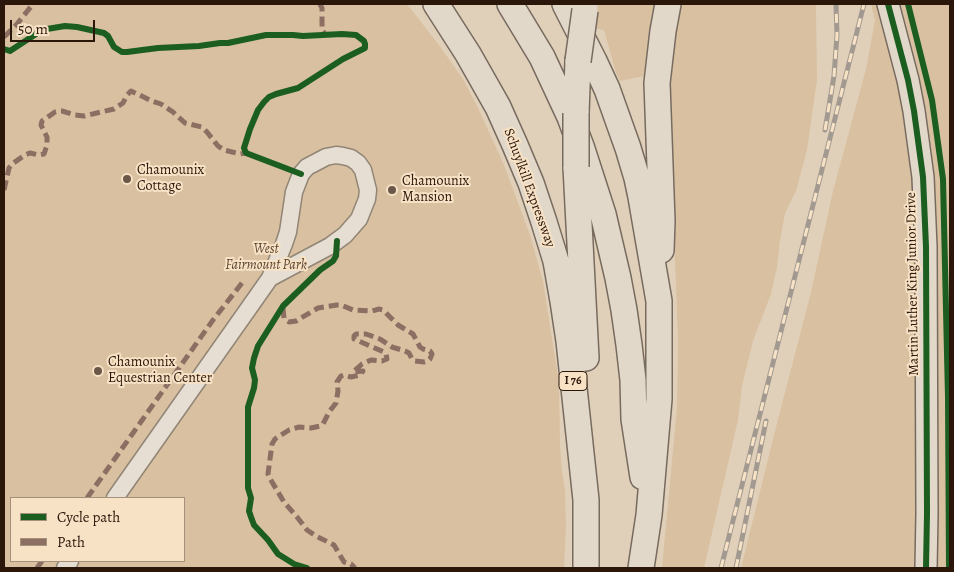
<!DOCTYPE html>
<html>
<head>
<meta charset="utf-8">
<style>
  body { margin:0 }
  #map { position:relative; width:954px; height:572px; overflow:hidden; background:#e1d0b9; font-family:Alegreya,serif }
  canvas { display:block }
  .frame { position:absolute; inset:0; border:5px solid #2b160a; pointer-events:none }
  .legend { position:absolute; left:10px; top:497px; width:175px; height:65px; box-sizing:border-box; background:#f7e2c6; border:1px solid #a5907b; margin:0; padding:6px 9px; list-style:none; font-size:15px; color:#2b160a }
  .legend li { display:flex; align-items:center; gap:10px; height:25px }
  .legend b { width:25px; border:1px solid #a5907b }
  .scale { position:absolute; left:10px; top:20px; width:85px; height:22px; box-sizing:border-box; border:2px solid #2b160a; border-top:0; padding-left:6px; font-size:15px; line-height:18px; white-space:nowrap; color:#2b160a; -webkit-text-stroke:4px #f7e2c6; paint-order:stroke }
</style>
</head>
<body>
<div id="map">
<canvas width="954" height="572"></canvas>
<div class="frame"></div>
<ul class="legend">
<li><b style="height:6px;background:#1b5e20"></b>Cycle path</li>
<li><b style="height:6px;background:#8d6e63"></b>Path</li>
</ul>
<div class="scale">50 m</div>
</div>
<script>
const ctx = document.querySelector('canvas').getContext('2d');
ctx.lineJoin = 'round';
function fillPath(path, color) {
  ctx.fillStyle = color;
  ctx.fill(path, 'evenodd');
}
function shape(rows) {
  const path = new Path2D();
  for (const r of rows) {
    path.moveTo(r[0], r[1]);
    for (let i = 2; i < r.length; i += 2) path.lineTo(r[i], r[i + 1]);
  }
  return path;
}
function strokePath(path, color, width, dash) {
  ctx.strokeStyle = color;
  ctx.lineWidth = width;
  ctx.lineCap = dash ? 'butt' : 'round';
  ctx.setLineDash(dash || []);
  ctx.stroke(path);
}
function drawText(font, color, halo, rows, align = 'center') {
  ctx.font = font + ' Alegreya,serif';
  ctx.lineWidth = 4;
  ctx.setLineDash([]);
  ctx.textBaseline = 'middle';
  ctx.strokeStyle = halo;
  ctx.fillStyle = color;
  for (const [text, x, y, turn = 0] of rows) {
    ctx.save();
    ctx.translate(x, y);
    ctx.rotate((+turn || 0) * Math.PI / 180);
    ctx.textAlign = isNaN(turn) ? turn : align;
    if (halo) ctx.strokeText(text, 0, 0);
    ctx.fillText(text, 0, 0);
    ctx.restore();
  }
}
fillPath(shape([
  [4,4,406,4,411,9,439,45,463,79,478,108,504,165,530,235,543,281,559,383,560,446,562,471,565,490,566,528,564,568,4,568],
  [11,498,184,498,184,561,11,561],
  [598,4,657,4,644,76,620,81,616,73,604,30,593,28],
  [681,4,816,4,817,80,807,150,796,191,785,213,780,240,777,267,771,294,753,341,742,386,738,420,704,568,662,568,677,408,678,340,669,99,670,59],
  [871,4,950,4,950,568,741,568,776,427,811,292,833,191,866,69,875,20]
]), '#d8c0a1');
const minor = shape([
  [115,498,270,278,284,244,288,232,294,192,301,174,307,167,326,157,336,155,343,156,351,158,358,163,363,170,368,190,367,199,359,219,345,235,330,246,270,278],
  [65,568,70,561]
]);
const major = shape([
  [888,4,908,80,914,111,923,177,926,247,927,514,926,568]
]);
const highway = shape([
  [436,4,468,54,498,107,515,145,531,183,544,222,556,261,563,301,569,341,586,500,586,568],
  [510,4,542,57,570,117,582,149,603,214,618,278,624,310,629,345,633,380,634,419,643,477],
  [565,4,594,61,607,89,628,148,637,178,641,197,659,301,659,399,649,515,641,568],
  [576,113,578,61],
  [576,167,586,358],
  [661,250,662,221,657,83,663,31,668,4]
]);
strokePath(minor, '#918576', 19);
strokePath(major, '#776b5f', 24);
strokePath(highway, '#776b5f', 28);
strokePath(minor, '#e6ded2', 16);
strokePath(major, '#e2d8ca', 21);
strokePath(highway, '#e2d8ca', 25);
const rail = shape([
  [825,130,834,76,837,35,836,4],
  [721,568,864,4],
  [736,568,766,421]
]);
strokePath(rail, '#a29a90', 5);
strokePath(rail, '#f7e2c6', 3, [9]);
const highwayBridge = shape([
  [578,61,585,10],
  [576,113,576,167]
]);
strokePath(highwayBridge, '#776b5f', 28, []);
strokePath(highwayBridge, '#e2d8ca', 25);
strokePath(shape([
  [318,4,320,4,322,8,322,30,326,35],
  [4,37,17,24,33,4],
  [4,190,9,168,12,164,25,155,30,153,39,155,44,154,47,145,47,137,41,125,42,121,55,112,59,111,62,111,75,115,84,116,114,109,123,103,127,95,131,91,152,101,161,104,173,112,185,123,202,127,207,132,218,146,224,150,240,154,246,153],
  [283,308,284,318,286,320,289,322,296,321,318,308,337,305,341,305,353,310,372,311,379,309,383,310,398,325,413,334,420,347,423,349,430,351,432,354,430,359,428,361,424,362,415,361,412,359,409,353,405,351,392,347,380,339,366,334,356,334,354,336,354,339,384,352,386,354,387,359,382,361,371,360,362,364,353,372,363,371,360,375,351,377,344,375,341,376,337,382,338,391,336,403,329,412,323,424,320,426,311,428,299,427,289,430,275,439,272,444,268,474,269,477,284,502,297,517,307,530,316,536,334,545,344,562,351,564,355,568],
  [87,498,213,320,242,283],
  [37,568,42,561]
]), '#8d6e63', 5, [10, 5]);
strokePath(shape([
  [888,4,908,80,914,111,923,177,926,247,927,514,926,568],
  [908,4,932,100,943,179,948,397,949,568],
  [4,49,10,51,39,32,47,29,65,26,77,27,104,33,108,36,114,47,122,52,127,52,158,48,199,46,220,43,228,43,266,35,293,35,303,36,342,34,356,35,364,41,365,44,365,48,343,59,298,88,276,94,269,97,264,102,258,110,250,129,244,148,246,153,301,174],
  [307,568,294,564,278,554,268,540,254,525,251,517,249,511,251,498,248,488,248,407,254,388,255,380,252,368,254,358,258,346,283,306,320,270,333,261,336,256,337,241]
]), '#1b5e20', 6);
for (const [x, y, r, color] of [
  [127,179,5,"#6b5747"],
  [392,190,5,"#6b5747"],
  [98,371,5,"#6b5747"]
]) {
  const dot = new Path2D();
  dot.arc(x, y, r, 0, 2 * Math.PI);
  ctx.fillStyle = color;
  ctx.fill(dot);
  strokePath(dot, '#f7e2c6', 2);
}
for (const [x, y, w] of [
  [573,381,28]
]) {
  const box = new Path2D();
  box.roundRect(x - w / 2, y - 9.5, w, 19, 4);
  ctx.fillStyle = '#f7e2c6';
  ctx.fill(box);
  strokePath(box, '#2b160a', 1);
}
drawText('bold 12px', '#2b160a', null, [
  ["I 76",573,381]
]);
drawText('14px', '#2b160a', '#f7e2c6', [
  ["Chamounix",137,171],
  ["Cottage",137,187],
  ["Chamounix",402,182],
  ["Mansion",402,198],
  ["Chamounix",108,363],
  ["Equestrian Center",108,379]
], 'left');
drawText('14px', '#2b160a', '#f7e2c6', [
  ["Schuylkill Expressway",529,188,70],
  ["Martin Luther King Junior Drive",913,284,-91]
]);
drawText('italic 14px', '#5d4531', '#f7e2c6', [
  ["West",266,250],
  ["Fairmount Park",266,266]
]);
</script>
</body>
</html>
